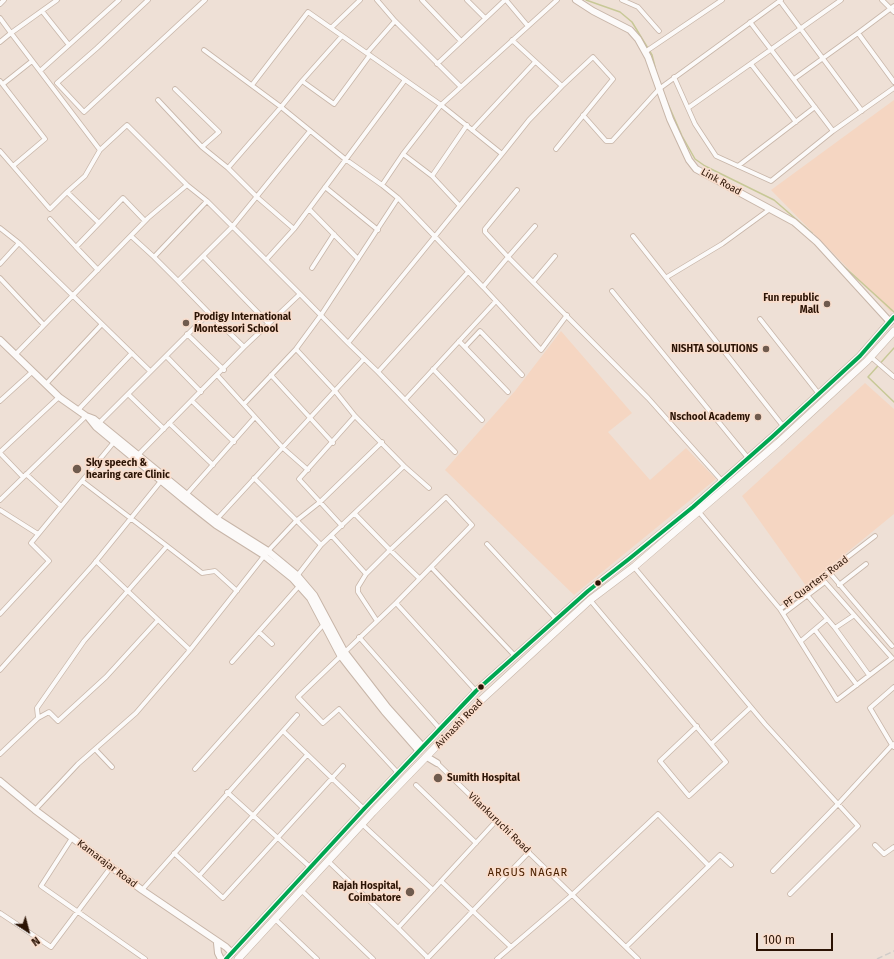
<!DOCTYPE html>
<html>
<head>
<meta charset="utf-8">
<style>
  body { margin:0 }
  #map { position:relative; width:894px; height:959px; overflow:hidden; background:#eee0d6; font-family:"Fira Sans",sans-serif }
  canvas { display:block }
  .north { position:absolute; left:8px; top:911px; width:40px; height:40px; -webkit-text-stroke:3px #f9ddcc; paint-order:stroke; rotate:144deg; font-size:11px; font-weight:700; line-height:16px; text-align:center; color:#2b1304 }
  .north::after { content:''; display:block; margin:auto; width:14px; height:18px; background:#2b1304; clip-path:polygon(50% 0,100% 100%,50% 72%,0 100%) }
  .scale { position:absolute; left:756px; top:933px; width:77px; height:18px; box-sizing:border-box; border:2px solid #2b1304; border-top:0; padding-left:5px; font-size:12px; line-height:14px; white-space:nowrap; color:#2b1304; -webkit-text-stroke:3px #f9ddcc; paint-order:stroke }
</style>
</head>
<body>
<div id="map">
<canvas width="894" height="959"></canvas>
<div class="north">N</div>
<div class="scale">100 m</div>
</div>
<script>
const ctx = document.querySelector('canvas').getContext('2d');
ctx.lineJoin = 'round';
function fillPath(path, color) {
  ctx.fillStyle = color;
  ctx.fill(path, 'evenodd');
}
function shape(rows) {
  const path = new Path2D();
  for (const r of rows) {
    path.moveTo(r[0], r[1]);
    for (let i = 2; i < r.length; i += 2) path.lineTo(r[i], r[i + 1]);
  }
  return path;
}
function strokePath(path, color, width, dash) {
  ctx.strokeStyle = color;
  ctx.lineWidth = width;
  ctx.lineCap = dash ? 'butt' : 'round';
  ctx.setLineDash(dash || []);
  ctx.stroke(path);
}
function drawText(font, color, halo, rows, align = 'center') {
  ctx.font = font + ' "Fira Sans",sans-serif';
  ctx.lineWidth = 3.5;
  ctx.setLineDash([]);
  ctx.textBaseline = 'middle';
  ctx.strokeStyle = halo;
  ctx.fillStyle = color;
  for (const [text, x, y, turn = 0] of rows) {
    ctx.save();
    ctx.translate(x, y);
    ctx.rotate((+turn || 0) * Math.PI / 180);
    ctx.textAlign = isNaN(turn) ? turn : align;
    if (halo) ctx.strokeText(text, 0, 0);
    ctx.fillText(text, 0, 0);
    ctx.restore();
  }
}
fillPath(shape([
  [894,100,894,310,891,312,771,190],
  [561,331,632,413,608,432,650,480,686,448,716,479,574,595,445,470,515,391],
  [865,383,894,409,894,514,806,586,742,496]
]), '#f5d6c2');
strokePath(shape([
  [586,0,620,12,632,22,652,55,657,75],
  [665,97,682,136,695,159,705,166,774,200,812,233],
  [839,262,894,312],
  [894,348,868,377,894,402]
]), '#c7c896', 1.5);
const street = shape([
  [148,0,97,48,57,83,84,112,205,0],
  [377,0,395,21,461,87],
  [422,0,461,41],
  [467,0,485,18],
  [506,0,527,25],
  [557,0,441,105,403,154,382,185,398,198,483,287,508,257,648,398,722,481],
  [622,0,638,7,659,31],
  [882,0,894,12],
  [780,1,862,111],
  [0,4,4,0],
  [42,11,69,45],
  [0,18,11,33,57,0],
  [331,28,360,0],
  [858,33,894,6],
  [0,42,11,33,100,150,85,176,67,192],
  [204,50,281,107,302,81,334,104,370,55],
  [645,52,722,0],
  [367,53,395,21],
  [437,64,505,0],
  [751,64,796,122],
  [40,71,119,0],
  [674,77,695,124,716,156,771,181,833,131,750,22],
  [794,79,858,33,894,82],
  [0,81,45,139,13,166,0,151],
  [302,81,342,36],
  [3,84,32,61],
  [175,89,219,132,202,147],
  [158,100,202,147,228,168,281,107,345,159,382,185],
  [688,108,841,0],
  [583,115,606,141,612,141,659,89,781,0],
  [472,130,535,62],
  [833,131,894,88],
  [556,149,613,79,593,57,562,86],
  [100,150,127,125,187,185],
  [403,154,432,176],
  [502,154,529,120,562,86,512,40],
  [13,166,50,209,67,192,99,223],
  [738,166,815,107],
  [228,168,257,197,294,229,405,80],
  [325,187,378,230],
  [517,190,485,229,485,232,508,257,535,226],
  [459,205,432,176,467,125],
  [309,209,358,259],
  [50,219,76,247,123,198,145,221],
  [0,228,19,243,150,371],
  [131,236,154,257],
  [633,236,783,426],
  [76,247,98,270],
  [204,257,269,324],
  [266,260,294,229],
  [0,264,19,243],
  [312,268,334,234],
  [667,277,722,244,770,209],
  [0,278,44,325],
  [178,281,154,257,207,201],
  [534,281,555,256],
  [483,287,496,301],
  [612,291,748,458],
  [209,313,178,281,232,227,310,131],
  [760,319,819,394],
  [187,334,224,370],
  [459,341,508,392],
  [348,343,378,372,468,272],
  [465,347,480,331,522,375],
  [296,349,335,391,355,416,404,466,321,545,297,576],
  [15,355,148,218,187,185,207,201,300,294],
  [166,356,201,392],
  [871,357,894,377],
  [433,369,482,420],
  [378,372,455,452],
  [271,375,333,443],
  [218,376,283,448,308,470],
  [46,384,102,324],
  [128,394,164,429],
  [405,400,496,301,541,350,567,315],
  [0,401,32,372],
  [192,401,234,442],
  [244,404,296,349,321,315,398,198],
  [78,410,132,353],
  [99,423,209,313,244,347],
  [169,423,213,465],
  [0,452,59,397],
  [0,453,23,477],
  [137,456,244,347,300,294,348,343,502,154,441,105,308,12,252,85],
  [404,466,429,488],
  [26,474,61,506],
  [254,478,321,545],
  [186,495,255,417],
  [0,500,86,416],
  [0,510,38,534],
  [699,512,780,609,875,536],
  [355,514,390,550,446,497,472,525,396,603,298,697,323,723,339,709,398,773],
  [217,519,364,359],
  [342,526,299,479,355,416],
  [332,536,366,574],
  [487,544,556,619],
  [167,546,202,573,215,571,237,591],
  [96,561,190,650],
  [431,567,515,656],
  [634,567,765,724,838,804,892,745,894,747],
  [829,572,892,646],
  [839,585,866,564],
  [807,595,835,628,869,675],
  [590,600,711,744,751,707],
  [396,603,476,691],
  [780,609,837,700,892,658,825,582,784,613],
  [0,614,49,561,31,543,114,442],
  [377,621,358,592,358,587,366,574,390,550,419,578],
  [835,628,853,616],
  [815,630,857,685],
  [259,632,272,644],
  [359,637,440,729],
  [801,641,827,619],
  [232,662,299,586],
  [0,670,93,565,161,481],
  [38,718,49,712,58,721,106,677,158,620],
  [697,726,660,761,689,796,726,762,711,744],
  [283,731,364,809],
  [894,744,892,745,870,708,894,687],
  [95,749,112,767],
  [0,754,38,718,37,708,84,641,167,546,82,481],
  [437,763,638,959],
  [195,769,324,624],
  [416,785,476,843],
  [227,792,310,867],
  [35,810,78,764,136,713,190,650,268,551,296,521,320,502,382,442],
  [362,824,433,890],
  [72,838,41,886,145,959],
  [875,845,884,854,894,847],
  [174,853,223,898,343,766],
  [328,861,398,928,496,821],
  [773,871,838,804,858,826,790,894],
  [199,876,307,755],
  [441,881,511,947],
  [142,890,297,715],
  [301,890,373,959],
  [0,913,51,947,111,867],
  [275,919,317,959],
  [398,928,428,958],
  [626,947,720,855,731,865],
  [427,959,529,852],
  [497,959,573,894,658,814,709,866]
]);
const secondary = shape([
  [576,0,593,11,630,30,638,39,648,57,670,119,689,160,696,169,794,222,817,242,890,322],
  [0,340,59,397,86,416,94,419,214,517,268,551,297,575,314,595,344,651,354,664,388,708,423,747],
  [88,417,96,427,183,499,216,525,262,554,293,579,310,598,340,655,350,668,384,711,419,751],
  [427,757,437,763],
  [0,781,35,810,142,890,226,947,232,953],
  [217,943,218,953,221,959]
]);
const primary = shape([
  [226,959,364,809,476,691,588,591,629,559,693,507,772,437,860,356,894,317],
  [238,959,373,812,479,702,590,600,635,566,778,443,867,361,894,331]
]);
strokePath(street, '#c7b5a8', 5.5);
strokePath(secondary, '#c7b5a8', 8);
strokePath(primary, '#c7b5a8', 8);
strokePath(street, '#fcfaf9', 4);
strokePath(secondary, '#fcfaf9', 6);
strokePath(primary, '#fcfaf9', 7);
strokePath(shape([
  [877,959,894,951]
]), '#cfcbc8', 1.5, [6, 3]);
strokePath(shape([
  [226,959,364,809,476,691,588,591,629,559,693,507,772,437,860,356,894,317]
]), '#00a651', 4);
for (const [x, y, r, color] of [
  [827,304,4,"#6f5b4e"],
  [186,323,4,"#6f5b4e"],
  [766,349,4,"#6f5b4e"],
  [758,417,4,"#6f5b4e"],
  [77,469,5,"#6f5b4e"],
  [598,583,3.5,"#2b1304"],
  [481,687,3.5,"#2b1304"],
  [438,778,5,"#6f5b4e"],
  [410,892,5,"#6f5b4e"]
]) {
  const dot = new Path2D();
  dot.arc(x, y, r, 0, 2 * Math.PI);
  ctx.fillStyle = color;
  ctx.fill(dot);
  strokePath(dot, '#f9ddcc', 1.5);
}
drawText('10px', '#2b1304', '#f9ddcc', [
  ["Link Road",721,182,29],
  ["PF Quarters Road",816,582,-37],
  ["Avinashi Road",459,724,-46],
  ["Vilankuruchi Road",499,823,44],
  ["Kamarajar Road",107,864,37]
]);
drawText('bold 10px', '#2b1304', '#f9ddcc', [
  ["Fun republic",819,298],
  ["Mall",819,310],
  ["Prodigy International",194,317,"left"],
  ["Montessori School",194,329,"left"],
  ["NISHTA SOLUTIONS",758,349],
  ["Nschool Academy",750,417],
  ["Sky speech &",86,463,"left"],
  ["hearing care Clinic",86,475,"left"],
  ["Sumith Hospital",447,778,"left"],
  ["Rajah Hospital,",401,886],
  ["Coimbatore",401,898]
], 'right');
ctx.letterSpacing = '1px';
drawText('11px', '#4b2101', '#f9ddcc', [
  ["ARGUS NAGAR",528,873]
]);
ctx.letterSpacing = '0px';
</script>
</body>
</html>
